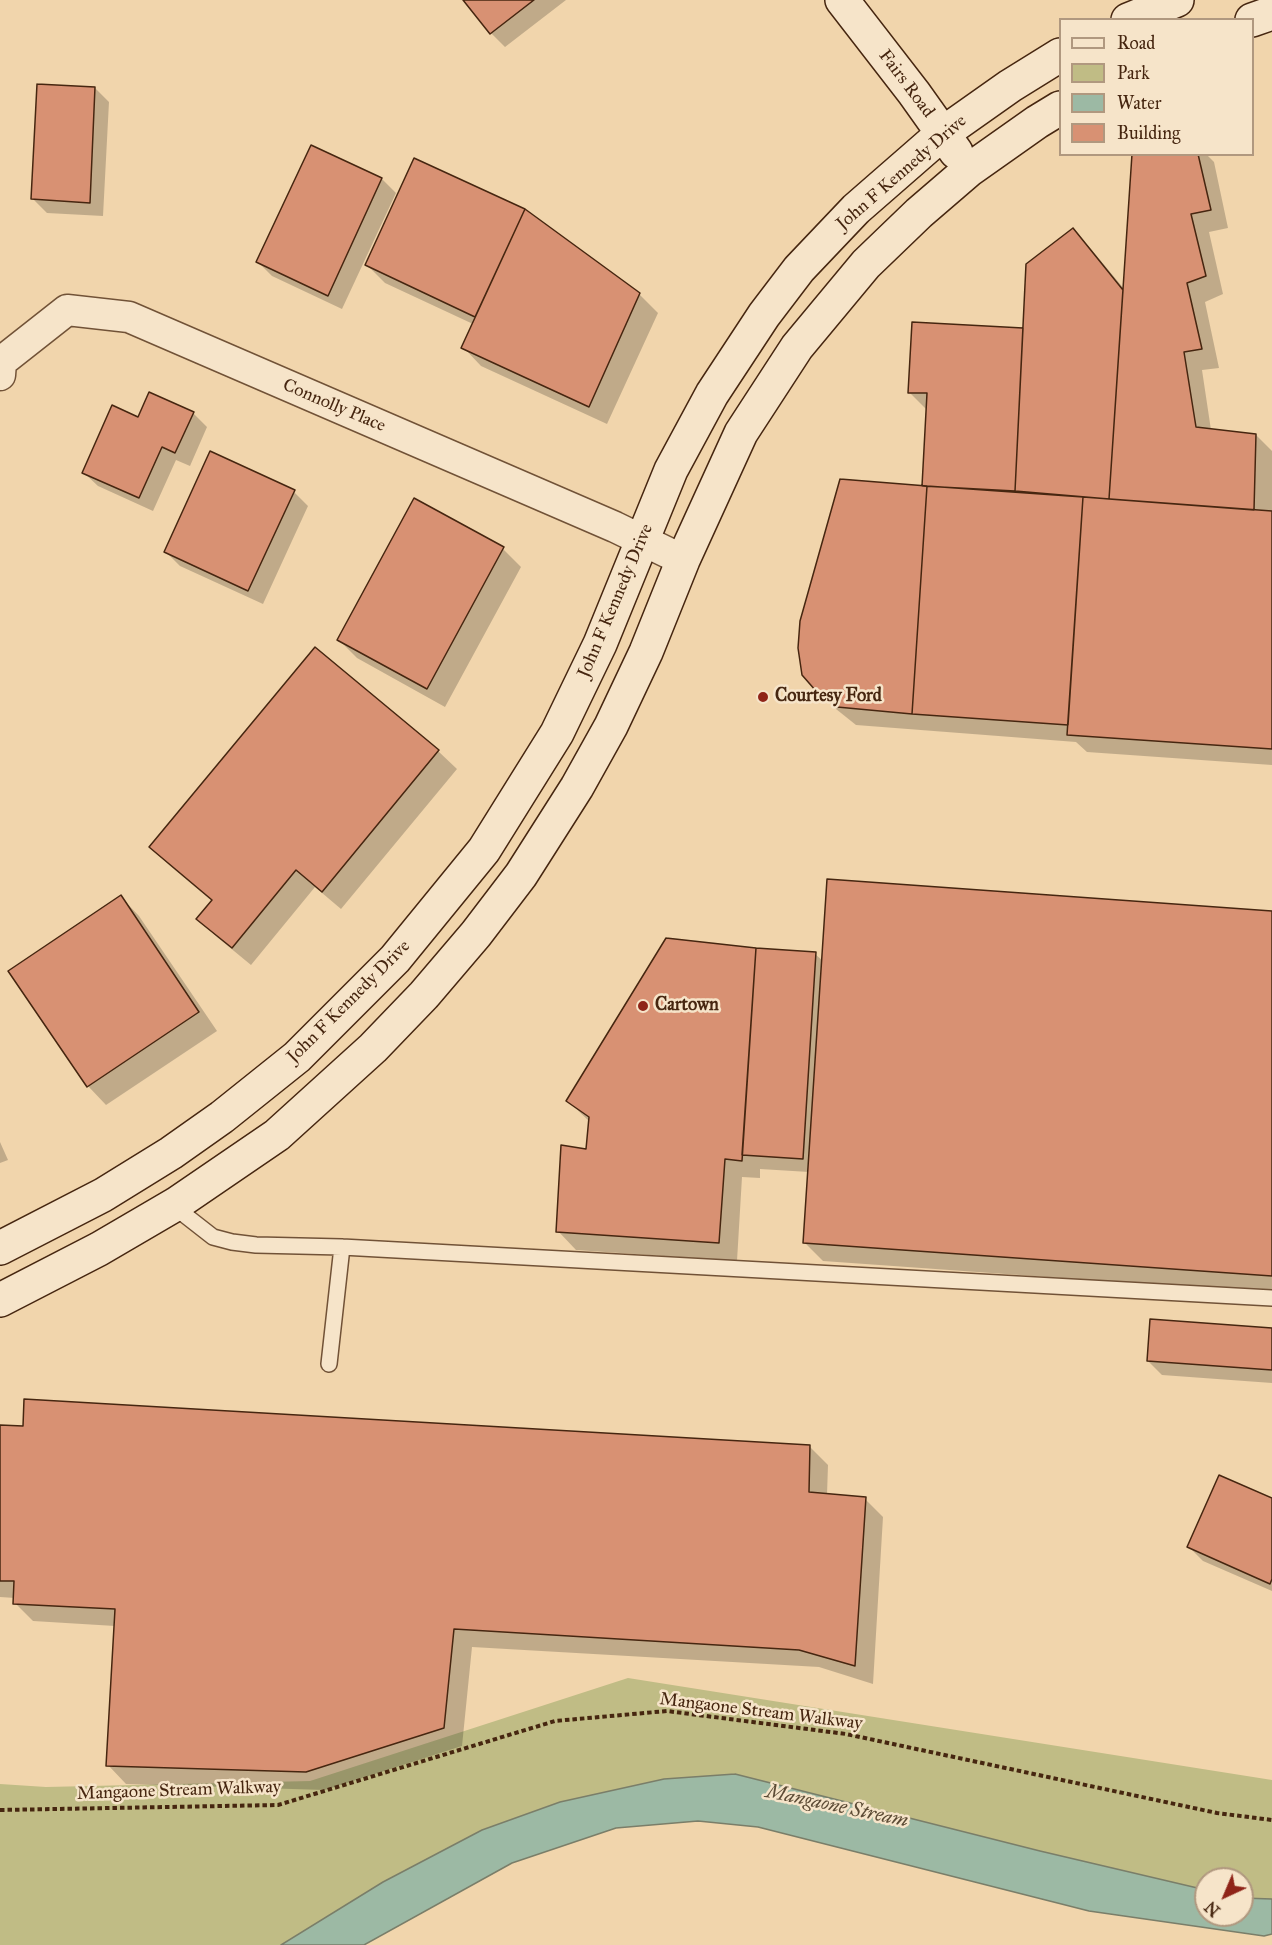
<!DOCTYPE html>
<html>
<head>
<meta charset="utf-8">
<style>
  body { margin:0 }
  #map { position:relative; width:1272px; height:1945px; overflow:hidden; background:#f1d5ac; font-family:"IM FELL Great Primer",serif }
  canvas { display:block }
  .legend { position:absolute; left:1059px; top:18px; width:195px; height:138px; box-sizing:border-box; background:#f6e4c9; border:2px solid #b0987f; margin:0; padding:8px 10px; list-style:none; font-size:18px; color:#462610 }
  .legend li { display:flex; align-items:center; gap:12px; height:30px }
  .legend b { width:30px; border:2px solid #b0987f }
  .north { position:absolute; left:1194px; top:1867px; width:60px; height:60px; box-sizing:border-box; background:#f6e4c9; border:2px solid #b0987f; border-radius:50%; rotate:224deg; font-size:16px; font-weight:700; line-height:24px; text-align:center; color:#462610 }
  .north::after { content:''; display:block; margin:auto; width:21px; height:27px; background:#8f2418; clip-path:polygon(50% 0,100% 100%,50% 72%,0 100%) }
</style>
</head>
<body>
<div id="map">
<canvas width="1272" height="1945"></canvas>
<ul class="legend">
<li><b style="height:8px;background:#f6e4c9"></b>Road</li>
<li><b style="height:16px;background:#c0bc85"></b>Park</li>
<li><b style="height:16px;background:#9cb9a4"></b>Water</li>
<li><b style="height:16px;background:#d89173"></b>Building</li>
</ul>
<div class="north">N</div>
</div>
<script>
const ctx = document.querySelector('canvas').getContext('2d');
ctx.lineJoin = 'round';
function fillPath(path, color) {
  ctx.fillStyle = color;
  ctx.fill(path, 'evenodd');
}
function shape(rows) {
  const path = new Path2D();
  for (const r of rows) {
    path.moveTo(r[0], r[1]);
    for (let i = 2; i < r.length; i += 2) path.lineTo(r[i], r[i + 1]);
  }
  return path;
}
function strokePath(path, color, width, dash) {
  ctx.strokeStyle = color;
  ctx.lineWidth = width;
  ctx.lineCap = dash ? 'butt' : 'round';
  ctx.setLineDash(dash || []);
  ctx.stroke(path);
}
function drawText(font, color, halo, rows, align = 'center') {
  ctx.font = font + ' "IM FELL Great Primer",serif';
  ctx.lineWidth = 5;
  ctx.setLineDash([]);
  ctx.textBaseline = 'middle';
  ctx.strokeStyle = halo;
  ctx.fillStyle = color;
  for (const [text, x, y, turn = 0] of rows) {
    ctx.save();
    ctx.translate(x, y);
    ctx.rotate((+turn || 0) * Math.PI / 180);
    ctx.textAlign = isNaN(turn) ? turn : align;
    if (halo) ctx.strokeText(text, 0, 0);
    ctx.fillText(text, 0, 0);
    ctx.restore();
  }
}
fillPath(shape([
  [628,1678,1272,1780,1272,1921,1242,1915,1242,1879,1206,1879,1206,1909,770,1808,577,1813,344,1945,0,1945,0,1784,46,1787,310,1781]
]), '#c0bc85');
const water = shape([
  [735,1774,1040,1851,1206,1890,1206,1915,1242,1915,1242,1898,1272,1899,1272,1934,1264,1936,1089,1911,758,1827,698,1821,616,1828,512,1863,364,1945,281,1945,383,1882,482,1830,560,1802,664,1779,735,1774]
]);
fillPath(water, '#9cb9a4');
strokePath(water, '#7a7e69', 1.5);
fillPath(shape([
  [465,0,566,0,505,47,491,33],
  [95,88,109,102,103,216,47,213,33,199],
  [311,147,382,179,396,193,342,309,272,276,258,262],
  [1134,154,1206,154,1214,162,1228,228,1209,232,1223,294,1205,302,1219,368,1202,370,1211,430,1256,435,1272,451,1272,765,1087,752,1076,742,856,725,836,709,817,690,923,488,927,410,909,392,1024,330,1073,230,1091,249,1125,290],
  [524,211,639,294,658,313,607,424,481,366,463,347,473,324,385,283,367,265],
  [193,413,207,427,190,466,176,460,153,511,98,486,83,472,139,419],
  [294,492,308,506,263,604,180,566,166,552],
  [503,549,521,567,445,707,357,658,339,640],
  [315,649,438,751,457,769,341,909,315,887,251,965,217,937,198,919,213,902,169,865,151,847],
  [121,897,139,916,217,1031,106,1105,88,1086],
  [1272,912,1272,1293,823,1261,805,1243,809,1172,760,1169,760,1178,742,1177,737,1261,576,1250,558,1231,587,1151,590,1122,568,1101,815,954,823,961],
  [0,1142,8,1160,0,1163],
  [1272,1329,1272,1383,1162,1375,1148,1361],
  [0,1426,809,1446,828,1465,827,1495,865,1499,883,1517,873,1684,819,1667,472,1647,462,1746,325,1790,126,1784,108,1765,115,1626,33,1621,15,1603,15,1598,0,1597],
  [1272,1500,1272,1591,1203,1561,1189,1547]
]), '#0003');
const building = shape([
  [463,0,534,0,490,34,463,0],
  [37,84,95,87,90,203,31,199,37,84],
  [311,145,382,178,328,296,256,262,311,145],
  [1132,154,1198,154,1211,210,1191,214,1206,276,1187,283,1202,349,1184,352,1196,427,1256,434,1254,510,1109,499,1132,154],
  [414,158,525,209,475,317,365,265,414,158],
  [525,209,640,293,589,407,461,348,525,209],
  [1073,228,1123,290,1109,499,1015,491,1026,264,1073,228],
  [912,322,1023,328,1015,491,922,486,927,393,908,393,912,322],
  [149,392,194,412,175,453,162,447,139,498,82,473,112,405,138,417,149,392],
  [210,451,295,490,248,591,164,552,210,451],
  [840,479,927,486,912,714,837,707,816,691,802,675,798,648,800,621,840,479],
  [927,486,1083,497,1068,725,912,714,927,486],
  [1083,497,1272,511,1272,749,1067,735,1083,497],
  [414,498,504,547,427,689,337,640,414,498],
  [315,647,439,750,322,892,296,870,232,948,196,919,212,900,149,847,315,647],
  [827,879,1272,911,1272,1276,803,1243,827,879],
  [121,895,199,1012,87,1087,8,971,121,895],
  [666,938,756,948,742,1161,725,1159,719,1243,556,1232,561,1145,586,1149,589,1117,566,1101,666,938],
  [756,948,816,952,803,1159,742,1155,756,948],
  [1150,1319,1272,1328,1272,1370,1147,1361,1150,1319],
  [24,1399,810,1445,809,1492,866,1497,855,1666,799,1650,454,1629,444,1728,306,1772,106,1766,115,1609,13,1604,14,1581,0,1581,0,1425,23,1426,24,1399],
  [1219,1475,1272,1498,1272,1579,1270,1584,1187,1547,1219,1475]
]);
fillPath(building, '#d89173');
strokePath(building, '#462610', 1.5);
const lane = shape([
  [176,1204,181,1212,213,1237,232,1242,256,1245,342,1247,1272,1298],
  [329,1364,342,1247]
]);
const street = shape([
  [0,375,1,362,67,310,129,317,615,527,683,560]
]);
const secondary = shape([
  [842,0,914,93,956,152],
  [1128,20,1177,0],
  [1252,20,1272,13],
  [0,1248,103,1195,171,1153,222,1117,297,1057,395,959,484,850,557,733,600,644,671,470,712,394,764,315,799,269,856,209,942,134,1010,86,1060,55],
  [0,1300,99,1249,176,1204,277,1135,373,1048,424,995,476,934,521,875,577,787,611,726,646,652,683,560,741,433,797,347,866,264,919,213,969,170,1037,122,1060,108]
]);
strokePath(lane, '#715237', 18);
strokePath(street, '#715237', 33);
strokePath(secondary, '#462610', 36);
strokePath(shape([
  [0,1810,278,1805,555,1721,667,1711,846,1734,1217,1813,1272,1820]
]), '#462610', 4, [4.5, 3]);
strokePath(lane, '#f6e4c9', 15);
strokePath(street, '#f6e4c9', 30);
strokePath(secondary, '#f6e4c9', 33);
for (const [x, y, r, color] of [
  [763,697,6,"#8f2418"],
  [643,1006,6,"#8f2418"]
]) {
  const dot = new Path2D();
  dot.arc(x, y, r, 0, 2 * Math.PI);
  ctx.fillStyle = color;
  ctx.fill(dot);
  strokePath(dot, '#f6e4c9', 2);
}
drawText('18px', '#462610', '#f6e4c9', [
  ["Fairs Road",906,84,53],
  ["John F Kennedy Drive",902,173,-41],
  ["Connolly Place",334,406,23],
  ["John F Kennedy Drive",616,601,-67],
  ["John F Kennedy Drive",349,1002,-45],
  ["Mangaone Stream Walkway",761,1712,7],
  ["Mangaone Stream Walkway",179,1791,-2]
]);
drawText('bold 18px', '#462610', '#f6e4c9', [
  ["Courtesy Ford",775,697],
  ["Cartown",655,1006]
], 'left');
drawText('italic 20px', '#5c4b35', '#f6e4c9', [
  ["Mangaone Stream",837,1807,12]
]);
</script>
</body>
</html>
